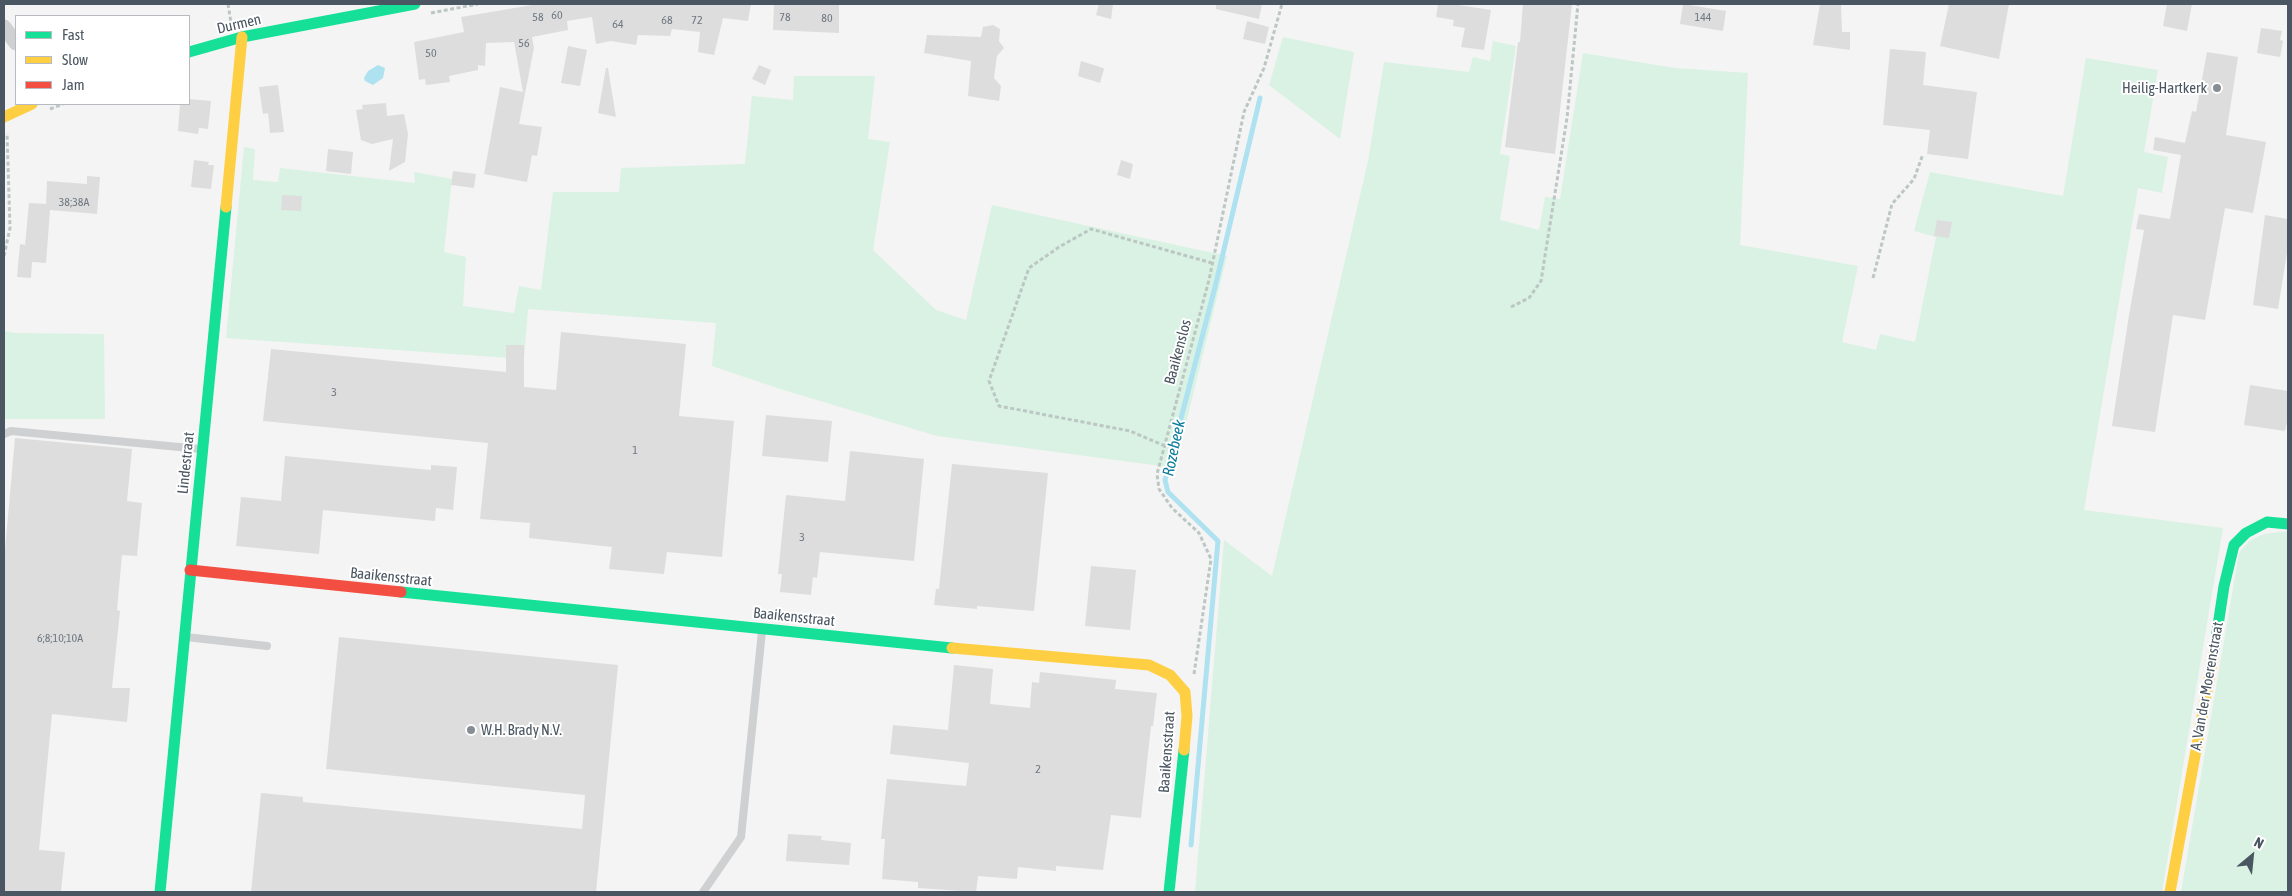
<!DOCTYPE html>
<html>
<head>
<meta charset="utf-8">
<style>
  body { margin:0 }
  #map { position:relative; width:2292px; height:896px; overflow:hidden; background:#f4f4f4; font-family:"Asap Condensed",sans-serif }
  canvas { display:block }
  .frame { position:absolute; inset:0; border:5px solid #4a5661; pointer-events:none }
  .legend { position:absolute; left:15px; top:15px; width:175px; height:90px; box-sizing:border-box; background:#fff; border:1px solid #b7bbc0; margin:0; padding:6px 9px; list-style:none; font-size:15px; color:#4a5661 }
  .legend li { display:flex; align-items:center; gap:10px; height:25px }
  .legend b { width:25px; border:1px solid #b7bbc0 }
  .north { position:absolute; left:2227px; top:831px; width:50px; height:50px; -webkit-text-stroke:4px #fff; paint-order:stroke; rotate:28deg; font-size:14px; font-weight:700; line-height:20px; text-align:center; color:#4a5661 }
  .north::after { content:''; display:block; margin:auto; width:18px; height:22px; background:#4a5661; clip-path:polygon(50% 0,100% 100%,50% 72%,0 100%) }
</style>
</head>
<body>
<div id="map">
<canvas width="2292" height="896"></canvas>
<div class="frame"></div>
<ul class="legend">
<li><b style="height:6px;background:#16e098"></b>Fast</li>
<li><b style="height:6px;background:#ffcf43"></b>Slow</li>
<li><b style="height:6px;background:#f24e42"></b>Jam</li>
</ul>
<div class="north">N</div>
</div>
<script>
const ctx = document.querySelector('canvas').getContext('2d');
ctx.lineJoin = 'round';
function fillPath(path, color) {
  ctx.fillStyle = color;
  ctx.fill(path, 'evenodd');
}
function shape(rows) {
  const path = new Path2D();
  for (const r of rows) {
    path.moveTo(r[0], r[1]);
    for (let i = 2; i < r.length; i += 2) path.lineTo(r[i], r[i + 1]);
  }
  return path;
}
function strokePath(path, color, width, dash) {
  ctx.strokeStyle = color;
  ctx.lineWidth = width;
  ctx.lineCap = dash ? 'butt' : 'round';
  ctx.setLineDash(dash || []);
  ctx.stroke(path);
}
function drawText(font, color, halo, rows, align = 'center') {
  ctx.font = font + ' "Asap Condensed",sans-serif';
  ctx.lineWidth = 4;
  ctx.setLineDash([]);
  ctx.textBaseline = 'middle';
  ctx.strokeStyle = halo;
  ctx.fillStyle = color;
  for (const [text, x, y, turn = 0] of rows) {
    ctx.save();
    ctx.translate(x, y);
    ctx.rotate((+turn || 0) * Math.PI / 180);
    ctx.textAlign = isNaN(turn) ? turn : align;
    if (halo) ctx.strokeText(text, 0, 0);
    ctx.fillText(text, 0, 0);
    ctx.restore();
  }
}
fillPath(shape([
  [1283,37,1354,52,1340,139,1269,85],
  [1493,41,1516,46,1500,154,1510,156,1500,220,1539,230,1545,197,1560,199,1583,53,1675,68,1748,73,1740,245,1858,266,1842,342,1876,350,1880,334,1915,342,1936,237,1914,231,1930,172,2063,196,2086,58,2158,70,2144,152,2168,157,2162,193,2138,188,2084,510,2223,528,2162,892,1195,892,1224,540,1272,576,1368,161,1384,62,1469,72,1473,57,1490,61],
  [794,76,875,76,868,139,890,142,873,250,936,310,966,320,992,205,1227,256,1175,468,937,436,780,389,712,366,716,323,528,309,524,359,226,338,244,147,255,149,253,180,278,182,280,168,415,183,414,172,452,179,444,252,466,257,463,306,514,313,519,286,541,290,553,192,619,192,621,168,745,164,752,96,793,100],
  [4,331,15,333,104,334,105,419,4,419],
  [2288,531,2288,892,2181,892,2239,553,2249,541,2264,534]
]), '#d9f2e3');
fillPath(shape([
  [378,65,385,68,383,78,373,85,365,81,364,78,368,71]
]), '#aee2f0');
strokePath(shape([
  [1191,845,1218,541,1168,492,1165,480,1215,287,1260,98]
]), '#aee2f0', 5);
fillPath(shape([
  [538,4,751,4,748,21,723,18,714,55,698,52,700,32,672,29,670,36,638,35,636,45,611,41,596,44,592,17,567,21,568,30,532,37,534,48,519,124,542,127,537,156,532,155,527,182,484,174,500,87,523,92,514,42,486,43,485,66,478,65,478,70,449,76,450,82,426,85,425,79,419,80,414,42,464,32,461,17],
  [774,4,839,4,839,33,773,30],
  [1099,4,1113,4,1111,19,1096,15],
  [1216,4,1262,4,1259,19,1216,9],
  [1438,4,1452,4,1491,10,1484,50,1461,47,1465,28,1453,26,1454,20,1436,17],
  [1523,4,1572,4,1555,154,1505,147,1518,42,1520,42],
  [1683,4,1726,11,1723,31,1680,24],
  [1820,4,1841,4,1842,32,1850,32,1850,50,1813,45],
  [1949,4,2009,4,1999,59,1940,46],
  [2167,4,2192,4,2187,31,2163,26],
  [1247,21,1269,27,1265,44,1243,39],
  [993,25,1000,29,999,41,1004,48,997,56,994,78,1001,86,999,101,968,96,971,61,924,53,927,35,981,37,983,27],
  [2261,28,2282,31,2280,40,2283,41,2280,57,2257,53],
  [568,46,587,50,580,86,561,83],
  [1890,49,1926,52,1923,85,1977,92,1968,159,1927,154,1930,130,1883,125],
  [2207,52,2238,57,2226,135,2266,142,2253,213,2225,208,2205,320,2173,315,2155,432,2112,426,2129,315,2144,230,2136,229,2139,214,2170,219,2181,155,2153,150,2155,137,2185,143,2192,111,2196,112],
  [1081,61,1103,68,1104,69,1100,83,1078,76],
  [759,65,771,70,765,85,752,79],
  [606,68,608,68,616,117,598,113],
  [278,85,284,132,270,133,268,113,263,114,259,87],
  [189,99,211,101,208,129,199,128,198,134,178,131,180,104,189,104],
  [386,103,387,116,404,114,408,134,405,162,389,171,393,139,372,144,361,140,356,110,363,109,362,105],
  [328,149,353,152,351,174,326,171],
  [194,160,209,162,208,165,214,165,211,189,191,187],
  [1121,160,1133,164,1130,179,1117,175],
  [453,171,476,174,474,188,451,185],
  [87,176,100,177,97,214,50,210,46,263,32,262,31,278,17,277,20,244,25,245,29,203,46,204,47,181,87,184],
  [282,195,302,196,301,211,281,210],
  [2265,215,2288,219,2288,246,2278,309,2253,305],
  [1937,220,1952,222,1949,238,1934,236],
  [561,332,686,344,679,416,734,421,722,557,667,552,664,574,609,569,612,547,529,538,530,523,480,519,488,443,263,421,271,349,506,372,506,345,524,345,524,387,556,390],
  [2250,385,2288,391,2288,418,2285,431,2244,425],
  [766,415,832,421,828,462,762,456],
  [15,438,132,449,127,501,142,503,137,556,122,555,117,610,120,611,112,688,130,688,127,722,52,714,39,850,65,852,61,892,4,892,4,561],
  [850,451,924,459,914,561,820,552,817,578,813,577,811,595,780,592,782,574,778,574,786,495,845,501],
  [285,456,431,470,431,465,457,467,453,510,436,508,435,521,323,510,319,554,236,546,241,497,281,501],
  [952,464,1048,473,1034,611,977,606,977,609,934,605,936,589,939,589],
  [1091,566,1136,570,1130,630,1085,626],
  [339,637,618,665,596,892,251,892,261,793,303,797,303,802,582,829,585,795,326,769],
  [954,665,993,669,990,704,1030,708,1032,682,1039,683,1040,672,1116,680,1115,689,1157,693,1153,726,1151,726,1141,818,1111,815,1103,870,1056,866,1056,871,1018,867,1017,879,978,876,976,892,918,888,918,882,882,879,885,839,881,839,887,779,966,786,969,763,890,754,893,725,948,730],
  [788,834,822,836,821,840,851,843,849,865,786,861]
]), '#ddddde');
strokePath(shape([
  [228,4,231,23],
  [431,13,478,4],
  [50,109,63,104],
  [4,256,10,228,7,133],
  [1873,278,1892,204,1914,179,1923,154],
  [1511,307,1529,298,1541,281,1567,118,1578,4],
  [1165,446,1130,431,999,406,989,381,1029,268,1059,247,1091,229,1212,263],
  [1194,674,1211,559,1199,533,1172,508,1159,489,1157,474,1209,280,1244,112,1264,68,1282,4]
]), '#bcc7c4', 3, [4, 2.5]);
strokePath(shape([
  [4,434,11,431,200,449],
  [186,637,267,646],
  [703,892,741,837,762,631]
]), '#ced0d2', 8);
strokePath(shape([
  [4,27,16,43]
]), '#ced0d2', 15);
strokePath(shape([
  [189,52,242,37,415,4],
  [401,592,952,648],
  [2214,652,2224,586,2234,545,2246,533,2267,522,2288,524],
  [160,892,226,207],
  [1169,892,1184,750]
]), '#16e098', 11);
strokePath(shape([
  [4,117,32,104],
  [226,207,242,37],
  [952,648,1149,665,1170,675,1185,692,1187,716,1184,750],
  [2170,892,2214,652]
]), '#ffcf43', 11);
strokePath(shape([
  [190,570,401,592]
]), '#f24e42', 11);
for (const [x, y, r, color] of [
  [2217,88,5,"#868d94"],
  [471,730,5,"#868d94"]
]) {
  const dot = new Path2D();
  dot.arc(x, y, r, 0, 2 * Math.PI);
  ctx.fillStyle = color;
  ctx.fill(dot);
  strokePath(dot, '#fff', 2);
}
drawText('12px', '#707881', null, [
  ["60",557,15],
  ["58",538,17],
  ["78",785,17],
  ["144",1703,17],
  ["80",827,18],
  ["68",667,20],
  ["72",697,20],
  ["64",618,24],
  ["56",524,43],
  ["50",431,53],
  ["38;38A",74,202],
  ["3",334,392],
  ["1",635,450],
  ["3",802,537],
  ["6;8;10;10A",60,638],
  ["2",1038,769]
]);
drawText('15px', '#4a5661', '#fff', [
  ["Durmen",239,24,-13],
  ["Baaikenslos",1178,352,-75],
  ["Lindestraat",186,463,-84],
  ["Baaikensstraat",391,577,6],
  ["Baaikensstraat",794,617,6],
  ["A. Van der Moerenstraat",2207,686,-80],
  ["Baaikensstraat",1167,752,-86]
]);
drawText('15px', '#4a5661', '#fff', [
  ["Heilig-Hartkerk",2207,88],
  ["W.H. Brady N.V.",481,730,"left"]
], 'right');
drawText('italic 16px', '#0c7c9b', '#fff', [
  ["Rozebeek",1174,448,-78]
]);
</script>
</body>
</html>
